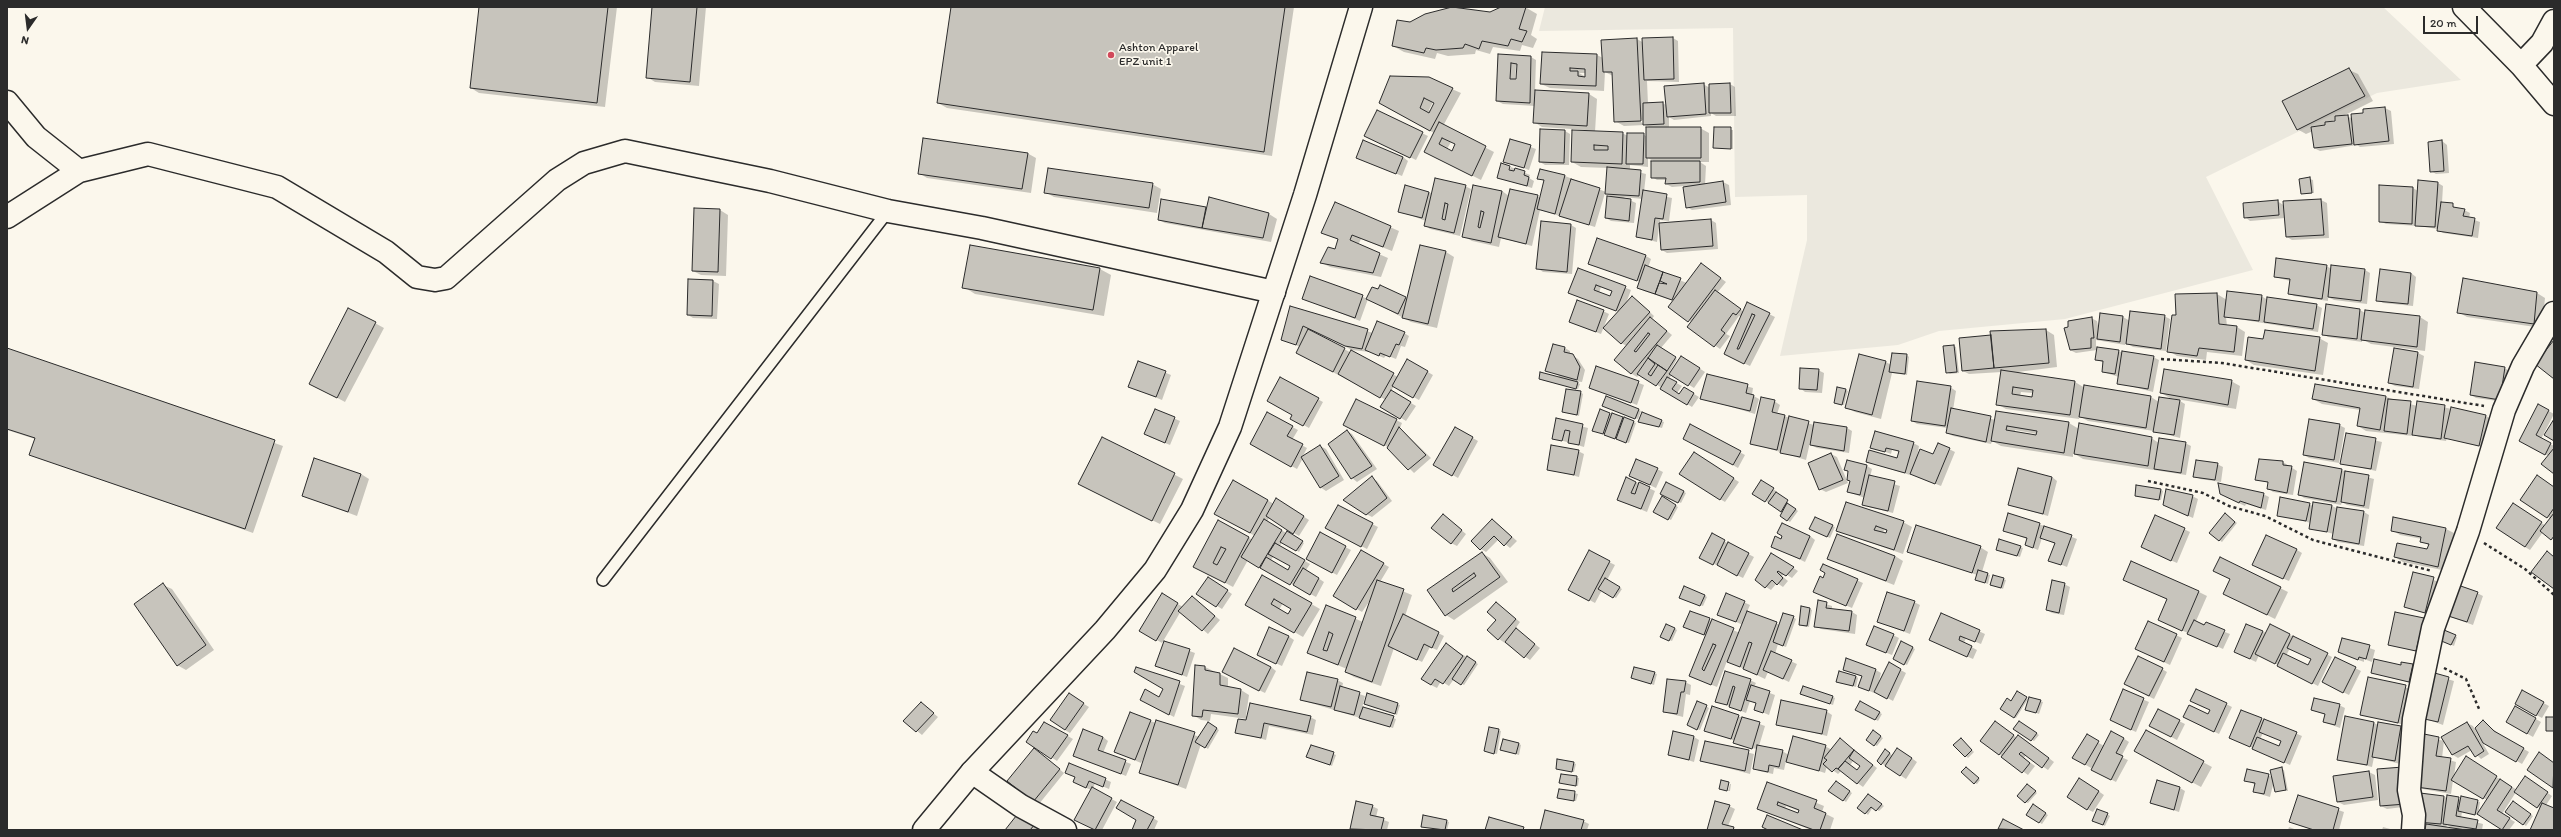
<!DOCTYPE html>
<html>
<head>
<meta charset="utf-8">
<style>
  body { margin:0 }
  #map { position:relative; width:2561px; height:837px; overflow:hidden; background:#fbf7ec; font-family:Itim,sans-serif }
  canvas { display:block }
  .frame { position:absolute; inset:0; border:8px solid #2b2b2b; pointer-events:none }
  .north { position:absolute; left:8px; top:8px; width:40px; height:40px; -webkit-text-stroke:3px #fbf7ec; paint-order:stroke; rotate:194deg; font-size:11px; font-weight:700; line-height:16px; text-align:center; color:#2b2b2b }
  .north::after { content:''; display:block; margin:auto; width:14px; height:18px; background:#2b2b2b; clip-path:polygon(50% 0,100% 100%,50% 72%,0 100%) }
  .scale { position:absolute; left:2423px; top:16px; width:55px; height:18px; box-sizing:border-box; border:2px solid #2b2b2b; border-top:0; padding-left:5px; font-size:12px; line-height:14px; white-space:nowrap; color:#2b2b2b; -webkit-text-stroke:3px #fbf7ec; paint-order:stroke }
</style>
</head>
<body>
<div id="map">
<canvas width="2561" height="837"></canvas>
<div class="frame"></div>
<div class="north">N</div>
<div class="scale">20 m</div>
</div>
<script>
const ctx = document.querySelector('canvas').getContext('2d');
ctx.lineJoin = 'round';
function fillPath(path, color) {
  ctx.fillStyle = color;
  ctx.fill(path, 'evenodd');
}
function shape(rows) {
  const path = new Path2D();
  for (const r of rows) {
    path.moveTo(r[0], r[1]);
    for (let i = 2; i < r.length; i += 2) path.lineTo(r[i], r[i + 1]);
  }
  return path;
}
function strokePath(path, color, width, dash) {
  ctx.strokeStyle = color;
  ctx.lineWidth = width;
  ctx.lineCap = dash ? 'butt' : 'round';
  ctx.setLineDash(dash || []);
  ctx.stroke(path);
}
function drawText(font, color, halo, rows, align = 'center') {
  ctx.font = font + ' Itim,sans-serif';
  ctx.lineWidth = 3.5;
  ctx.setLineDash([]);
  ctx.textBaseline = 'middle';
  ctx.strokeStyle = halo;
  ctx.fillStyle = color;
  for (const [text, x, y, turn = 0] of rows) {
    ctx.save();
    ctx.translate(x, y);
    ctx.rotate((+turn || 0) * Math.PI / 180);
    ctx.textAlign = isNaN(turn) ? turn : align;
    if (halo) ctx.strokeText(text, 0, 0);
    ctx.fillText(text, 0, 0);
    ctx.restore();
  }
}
fillPath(shape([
  [1545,7,2383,7,2461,80,2377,93,2206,177,2253,270,2065,319,1939,331,1898,345,1780,356,1807,240,1807,195,1735,197,1733,28,1539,31]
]), '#ebe8de');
fillPath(shape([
  [480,7,617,7,605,107,479,93,471,88],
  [653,7,706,7,699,86,655,82,647,77],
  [952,7,1294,7,1272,156,947,108,938,103],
  [1456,7,1465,11,1490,13,1503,7,1525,7,1537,14,1531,35,1537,39,1533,48,1522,45,1520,51,1493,47,1490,54,1476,50,1475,54,1448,56,1437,53,1435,59,1404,52,1393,46,1410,23,1425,15],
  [1673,38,1678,41,1679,82,1647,81,1648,104,1663,103,1667,106,1703,84,1710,88,1730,84,1735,87,1736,116,1716,116,1711,113,1711,116,1674,120,1669,117,1669,128,1700,128,1709,133,1709,162,1700,162,1706,166,1705,185,1723,182,1729,185,1731,205,1692,210,1687,207,1684,186,1672,187,1666,184,1666,180,1657,180,1652,177,1655,162,1648,158,1648,167,1630,165,1630,170,1646,174,1644,192,1672,198,1669,221,1660,220,1660,224,1711,220,1716,223,1718,249,1667,253,1662,250,1659,227,1657,242,1637,237,1643,199,1623,197,1636,203,1634,223,1611,221,1606,218,1614,198,1605,193,1595,227,1540,210,1532,246,1501,238,1499,247,1472,241,1463,236,1474,186,1502,191,1509,196,1537,196,1541,198,1544,181,1538,178,1541,170,1565,176,1606,192,1608,168,1581,167,1572,162,1586,130,1542,127,1534,122,1535,106,1503,104,1497,101,1499,55,1531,57,1536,60,1535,91,1589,94,1597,99,1595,132,1622,133,1628,136,1643,134,1647,137,1651,128,1645,125,1624,126,1615,121,1613,76,1605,72,1604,91,1550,88,1541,84,1542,53,1597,55,1603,58,1637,39,1644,43],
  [1516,66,1518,67,1517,81,1515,80],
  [1579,73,1586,73,1586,77],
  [1637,117,1644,121,1644,124,1636,119],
  [2349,70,2358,74,2373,101,2343,116,2352,118,2385,108,2391,111,2394,144,2360,147,2357,145,2320,151,2314,148,2313,131,2306,134,2297,129],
  [2336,119,2337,122,2330,122],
  [1452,89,1461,93,1443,126,1494,152,1481,180,1433,156,1434,133,1388,108],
  [1433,102,1435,103,1431,111,1429,110],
  [1451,142,1456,144,1452,152,1447,149],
  [1377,111,1428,136,1416,160,1371,138],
  [1715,128,1733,130,1733,149,1714,147],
  [1565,131,1570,134,1569,165,1545,165,1540,162],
  [1511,140,1536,149,1529,170,1504,161],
  [2442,141,2447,145,2449,173,2436,174,2431,171],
  [1027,153,1036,158,1031,193,927,178,919,173],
  [1403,157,1408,161,1402,176,1363,160],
  [1511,167,1530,175,1529,178,1534,181,1532,188,1499,178,1508,175],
  [2310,179,2313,180,2314,193,2304,194,2302,193],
  [2438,183,2443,186,2442,203,2464,210,2470,213,2469,218,2480,222,2478,238,2443,233,2438,229,2418,226,2386,224,2380,221,2380,186,2413,188,2418,191],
  [1152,184,1161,189,1157,213,1054,197,1045,192],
  [1465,186,1471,189,1460,236,1430,229,1425,225,1426,221,1399,211,1429,192,1432,194],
  [1210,198,1269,214,1277,219,1271,242,1165,223,1159,220,1207,209],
  [2321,200,2327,203,2329,238,2292,240,2287,237,2285,218,2250,221,2245,217,2277,201,2285,206],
  [1335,203,1399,231,1392,251,1361,239,1358,245,1388,258,1381,277,1330,267,1322,263,1335,250,1339,240,1323,232],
  [695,209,720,210,728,215,726,276,701,275,693,271],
  [1571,225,1576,228,1572,274,1543,272,1537,268],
  [970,246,1100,269,1111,275,1104,316,975,294,964,287],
  [1421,246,1446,252,1454,257,1437,328,1411,322,1368,299,1360,321,1303,298,1311,277,1368,299,1379,291,1381,286,1408,299],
  [1646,256,1651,259,1648,268,1687,283,1707,268,1726,282,1717,293,1744,312,1769,314,1775,317,1750,366,1730,357,1741,317,1739,316,1726,334,1730,336,1720,349,1689,327,1692,323,1674,301,1644,291,1638,287,1640,282,1590,263],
  [1660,280,1668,283,1667,287,1658,284],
  [2326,266,2332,269,2365,270,2370,273,2367,304,2334,300,2328,297,2328,301,2294,296,2289,293,2290,281,2275,277],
  [1578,269,1631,290,1625,306,1632,298,1638,301,1654,316,1652,319,1672,335,1660,349,1677,359,1669,373,1670,374,1687,360,1705,372,1694,388,1672,374,1669,379,1682,386,1677,393,1679,395,1684,388,1699,397,1692,407,1640,374,1637,377,1632,374,1615,360,1627,346,1621,343,1619,312,1569,292],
  [1601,287,1613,292,1611,298,1599,293],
  [2411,273,2416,277,2413,306,2383,303,2378,300],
  [689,280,713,281,719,284,717,319,693,318,688,315],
  [2537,293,2545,298,2542,328,2467,317,2458,312],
  [2217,294,2227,300,2261,296,2268,300,2316,305,2322,308,2318,332,2226,317,2227,326,2237,327,2245,332,2242,356,2207,352,2206,360,2177,356,2169,351,2177,316],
  [2327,305,2360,310,2365,313,2366,311,2420,317,2428,322,2425,351,2371,344,2362,339,2362,342,2328,337,2323,334],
  [1291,308,1373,333,1404,333,1409,336,1405,347,1401,346,1396,359,1386,355,1384,358,1370,352,1352,350,1312,330,1311,332,1398,377,1407,360,1433,375,1419,400,1394,386,1391,391,1416,406,1406,421,1382,406,1386,400,1302,356,1300,347,1282,339],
  [349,309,384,328,345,402,319,388],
  [1603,311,1609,314,1601,334,1570,322],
  [2101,314,2123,317,2130,321,2164,316,2170,319,2166,351,2133,347,2126,343,2125,345,2096,340,2096,348,2153,357,2159,360,2153,392,2118,383,2119,377,2103,372,2104,363,2096,359,2097,350,2076,353,2070,350,2091,318,2097,321,2099,331],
  [2046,330,2054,335,2057,367,2010,373,2075,382,2085,388,2151,397,2159,402,2160,398,2180,401,2185,404,2180,438,2154,431,2088,421,2079,416,2079,419,2006,409,1997,404,2002,372,1969,374,1963,371],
  [2021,392,2033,393,2033,398,2020,396],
  [2319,338,2328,343,2323,375,2254,365,2246,360,2264,340],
  [1954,346,1956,347,1959,373,1950,374,1947,372],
  [1565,348,1570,351,1570,354,1578,359,1585,370,1582,382,1574,381,1580,384,1578,389,1542,380,1559,377,1559,376,1546,370],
  [7,349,283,446,253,533,30,454,35,439,7,430],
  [2394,349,2418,353,2424,356,2419,389,2395,386,2389,383],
  [1907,355,1909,357,1907,375,1892,373,1881,419,1855,412,1847,408,1886,362,1891,365],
  [1139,362,1171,375,1162,400,1135,389],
  [1597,367,1644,385,1637,405,1590,387],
  [2504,368,2510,371,2505,402,2476,398,2471,395],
  [1818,370,1824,373,1822,393,1805,392,1800,388],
  [1707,375,1753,388,1752,395,1759,399,1755,414,1701,398],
  [1280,379,1323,402,1309,428,1291,418,1294,414],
  [2231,381,2240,386,2236,409,2170,398,2161,393],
  [1950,387,1956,391,1953,410,1996,420,1997,412,2069,423,2079,429,2151,438,2159,443,2185,443,2191,446,2186,475,2083,459,2073,453,2073,457,2001,446,1992,441,1991,444,1953,436,1947,433,1948,428,1917,424,1912,421],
  [2015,430,2037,434,2037,436,2015,432],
  [1846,390,1848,391,1844,405,1837,404],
  [1580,392,1583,394,1579,416,1563,412],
  [2386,397,2417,406,2418,402,2486,416,2491,419,2485,448,2447,438,2446,441,2419,437,2413,434,2413,436,2366,431,2358,426,2360,410,2322,404,2313,399],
  [1357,400,1402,423,1400,428,1431,458,1414,473,1388,447,1349,428],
  [1774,401,1780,405,1777,414,1814,425,1814,423,1847,428,1852,431,1849,453,1817,448,1811,445,1811,438,1806,460,1751,443],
  [2538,405,2554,414,2541,439,2554,446,2554,473,2549,456,2525,444],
  [1606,407,1639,410,1641,411,1638,419],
  [1155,410,1180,421,1170,445,1150,437],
  [1601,410,1636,423,1629,443,1596,431],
  [1268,414,1298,430,1292,440,1307,448,1303,456,1320,446,1326,449,1344,480,1326,491,1320,487,1303,458,1297,469,1251,444],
  [1557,420,1588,428,1584,447,1553,438],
  [1661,421,1664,422,1662,428,1639,422],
  [2339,425,2345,428,2339,463,2309,458,2304,455],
  [1691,426,1745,455,1738,468,1684,438],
  [1455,428,1478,441,1458,478,1435,465],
  [1347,431,1352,434,1377,469,1357,482,1352,478],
  [2347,434,2382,442,2376,471,2341,463],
  [1103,438,1183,479,1160,524,1088,489],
  [1913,443,1919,446,1916,463,1949,449,1955,452,1941,486,1911,474,1910,475,1867,462,1898,459,1900,452,1892,450,1891,454,1872,447],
  [1578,451,1584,454,1579,477,1548,469],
  [1831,454,1837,457,1848,483,1826,492,1820,489],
  [1699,456,1739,482,1725,502,1720,499],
  [2260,460,2283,462,2297,471,2293,495,2273,492,2268,488,2269,483,2256,479],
  [2217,464,2223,467,2221,482,2200,479,2194,476],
  [1867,466,1872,469,1870,477,1900,486,1893,513,1869,507,1863,504,1865,498,1848,492,1850,481,1849,472,1845,470],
  [1657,469,1663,472,1656,488,1630,476],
  [2341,470,2374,479,2369,509,2347,505,2342,502,2341,505,2304,498,2299,494],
  [361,474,369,479,357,516,303,496],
  [2052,477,2057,481,2048,516,2009,505],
  [1372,478,1377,481,1392,501,1372,517,1366,514],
  [1233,481,1274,504,1281,502,1309,520,1299,536,1269,518,1267,522,1304,543,1299,552,1282,542,1280,546,1310,564,1306,570,1324,582,1316,597,1248,560,1233,587,1203,571,1218,522,1253,540,1255,536,1216,514],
  [1274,556,1291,566,1288,571,1270,561],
  [1761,481,1776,491,1775,493,1798,511,1790,522,1781,516,1782,511,1753,493],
  [1636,482,1655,491,1647,512,1618,500],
  [1667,483,1686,493,1681,503,1661,493],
  [2554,487,2554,540,2543,532,2530,550,2525,547,2519,508,2546,526,2551,519,2522,500],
  [2161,490,2163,491,2161,500,2136,495],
  [2263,494,2269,497,2266,510,2246,504,2245,506,2226,497],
  [2192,496,2198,499,2193,518,2170,508],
  [1662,498,1678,507,1671,520,1654,511],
  [2309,504,2313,506,2332,506,2338,509,2364,512,2369,515,2364,546,2338,542,2333,539,2334,534,2310,528,2311,523,2278,515],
  [2156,516,2190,532,2177,563,2147,550],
  [2228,516,2237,523,2222,542,2219,540],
  [2394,518,2446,529,2454,533,2447,571,2403,562,2395,557,2428,550,2429,546,2422,539,2400,535,2392,530],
  [1448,519,1466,534,1457,546,1451,543],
  [1493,520,1517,541,1510,548,1499,539,1486,552,1481,549],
  [1903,522,1912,527,1903,554,1837,531],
  [1884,530,1888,531,1887,534,1883,533],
  [1372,524,1378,527,1367,549,1332,531],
  [2039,524,2077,539,2067,567,2050,560,2055,544,2042,538,2038,550,2026,545,2027,539,2004,530],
  [1832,526,1835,527,1830,538,1813,530],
  [1320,534,1351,550,1337,575,1307,559],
  [1712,535,1754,557,1743,578,1706,560],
  [1810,536,1815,540,1805,562,1776,548,1782,540],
  [1980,547,1988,552,1982,572,1990,575,1988,584,1976,580,1977,575,1909,551],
  [2020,547,2023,548,2020,557,2000,551],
  [2297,550,2302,553,2289,581,2258,568],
  [1361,551,1389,567,1380,582,1412,595,1405,616,1444,636,1437,650,1430,647,1422,662,1394,648,1381,686,1354,677,1346,672,1347,669,1308,653,1326,606,1363,622,1371,599,1362,612,1335,596],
  [1589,552,1615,565,1607,580,1622,589,1616,598,1602,590,1595,603,1569,589],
  [1482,553,1490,558,1508,582,1454,620,1446,615,1428,590],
  [1895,556,1903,561,1894,585,1828,559],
  [1777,557,1798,571,1792,578,1784,573,1782,576,1788,581,1783,587,1777,583,1771,590,1766,587],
  [1823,565,1863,583,1852,608,1820,594,1826,573],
  [2214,571,2280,588,2288,592,2275,619,2233,598,2231,580],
  [2414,573,2439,582,2431,615,2405,606],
  [1263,576,1320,609,1303,637,1246,604],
  [1283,603,1292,609,1288,616,1279,610],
  [2003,579,2006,580,2003,589,1991,585],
  [2124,579,2199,592,2207,596,2196,621,2230,634,2223,649,2159,620,2168,600],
  [1213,581,1232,594,1222,609,1198,594],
  [2064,584,2070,587,2064,615,2052,613,2047,610],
  [163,585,172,589,214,650,186,670,177,665],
  [2477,593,2483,596,2473,625,2448,616],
  [1726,594,1750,605,1747,612,1780,625,1793,617,1796,619,1786,647,1778,644,1775,654,1797,664,1789,682,1768,672,1765,679,1727,661,1717,687,1695,678,1706,636,1685,627,1690,612,1740,633,1743,625,1718,614],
  [1162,595,1183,607,1192,597,1220,620,1208,634,1181,611,1162,643,1141,631],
  [1704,595,1707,597,1703,606,1683,599],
  [1819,602,1832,606,1832,610,1852,612,1857,615,1855,634,1821,629,1816,626],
  [1914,602,1920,605,1910,634,1878,622],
  [1496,603,1520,622,1515,629,1540,648,1530,660,1499,639],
  [1810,609,1812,610,1809,627,1802,626,1800,624],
  [1942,614,1985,634,1981,644,1966,638,1964,643,1977,650,1973,659,1936,643],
  [2423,619,2429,622,2422,653,2389,644],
  [2149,622,2182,638,2170,665,2142,652],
  [1674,628,1677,630,1672,641,1664,638],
  [2262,632,2290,635,2332,657,2318,686,2259,655,2256,662,2235,652],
  [2290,648,2312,659,2308,666,2286,656],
  [1893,635,1899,638,1892,655,1867,645],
  [1288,636,1294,640,1282,666,1258,655],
  [2455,636,2457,637,2454,646,2443,641],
  [2343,639,2375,650,2372,662,2364,659,2364,662,2345,655],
  [1165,642,1195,653,1187,677,1157,666],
  [1902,642,1915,649,1907,665,1894,659],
  [1452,648,1478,664,1464,685,1454,679,1449,686,1441,681,1437,688,1431,685],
  [2335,658,2361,671,2349,695,2329,685],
  [1890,664,1906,673,1893,701,1875,691,1874,693,1865,689,1863,676,1850,672,1876,670,1881,673,1877,689],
  [2413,665,2418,668,2415,684,2372,673],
  [1205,667,1228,678,1228,688,1241,690,1249,695,1246,716,1310,717,1316,720,1313,735,1269,726,1266,740,1236,732,1247,719,1211,714,1210,721,1201,720,1193,715],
  [1271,667,1276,671,1265,693,1228,675],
  [1137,668,1185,686,1174,717,1142,700,1159,698,1164,689],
  [2162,669,2167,672,2154,699,2130,687],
  [1725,672,1750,680,1756,683,1754,687,1775,695,1769,715,1755,709,1757,704,1750,701,1746,713,1716,701],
  [1654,673,1657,674,1654,685,1632,678],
  [2431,674,2454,681,2443,725,2421,717],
  [1856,676,1858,678,1856,687,1840,683],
  [2369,678,2411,689,2404,725,2362,714],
  [1337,680,1343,683,1342,688,1365,696,1362,708,1396,719,1393,728,1301,700],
  [1685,682,1691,685,1690,695,1686,694,1683,717,1664,712],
  [2123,691,2149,702,2136,732,2116,723],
  [2523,692,2549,706,2542,718,2516,704],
  [2018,693,2028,699,2016,718,2001,709,2012,702],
  [1368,695,1400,705,1397,715,1368,705],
  [1803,695,1833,697,1835,698,1833,705],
  [1074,698,1089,707,1070,733,1065,730],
  [2040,701,2043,702,2039,714,2029,710],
  [1698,702,1709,708,1700,730,1690,726],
  [921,703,938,717,922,735,905,721],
  [1860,703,1882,714,1878,721,1857,709],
  [2226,704,2232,707,2219,734,2184,717,2209,715,2211,710],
  [2339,705,2345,708,2340,728,2324,722,2326,715,2312,710],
  [2515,707,2541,722,2533,737,2507,722],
  [1826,711,1832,715,1827,736,1777,724],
  [1738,716,1765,726,1759,746,1782,751,1789,755,1825,746,1832,750,1845,743,1877,768,1863,787,1841,771,1838,774,1827,766,1825,773,1786,761,1784,770,1774,768,1773,774,1759,771,1754,768,1757,749,1740,746,1735,741,1705,730],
  [1854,760,1862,766,1858,771,1850,765],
  [2261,719,2302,736,2290,765,2231,738],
  [2263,733,2282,741,2279,747,2260,739],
  [1150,721,1200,737,1208,723,1219,730,1208,749,1201,744,1186,789,1140,772,1147,751,1141,763,1115,752],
  [2179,721,2185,724,2177,740,2156,729],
  [2483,721,2500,735,2529,752,2522,764,2481,740,2489,754,2481,759,2472,750,2458,758,2453,755,2443,737,2467,723,2473,726,2480,739],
  [2019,722,2039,735,2034,741,2015,729],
  [1045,723,1073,739,1057,761,1027,741,1037,734],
  [2374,723,2378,725,2400,727,2406,730,2400,764,2374,757,2372,767,2338,759],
  [2001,726,2017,738,2018,736,2024,739,2054,762,2048,770,2026,755,2024,758,2035,766,2028,775,1999,754],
  [1490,728,1501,731,1497,754,1485,751],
  [2146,731,2212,767,2201,787,2143,756],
  [1873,732,1883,738,1877,746,1875,745],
  [2087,736,2104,746,2123,738,2129,742,2121,757,2128,760,2116,782,2097,772,2094,765,2091,768,2074,758],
  [2425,736,2444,741,2442,758,2456,762,2454,777,2466,758,2517,790,2530,781,2552,796,2546,805,2554,809,2554,830,2531,830,2541,809,2516,792,2502,814,2515,822,2509,830,2505,830,2479,814,2487,800,2453,780,2451,794,2423,789,2417,786],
  [1103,737,1108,741,1103,753,1131,764,1126,776,1080,758],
  [1694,737,1699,740,1694,762,1669,754],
  [1961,739,1974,752,1968,758,1955,746],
  [1706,742,1754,754,1750,774,1701,761],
  [1519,744,1521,745,1519,755,1501,750],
  [1312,746,1336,755,1332,766,1308,757],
  [1888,752,1893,756,1903,752,1917,762,1906,779,1878,761],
  [1040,753,1064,773,1039,804,1033,801],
  [2545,757,2554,763,2554,787,2528,769],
  [1573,763,1576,764,1574,772,1557,769],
  [1070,764,1111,782,1109,789,1095,783,1093,789,1117,802,1102,830,1095,830,1075,819,1091,790,1080,785],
  [2281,769,2284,770,2288,791,2276,791,2274,781,2270,797,2260,794,2254,791,2256,785,2245,780,2247,770,2273,777],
  [1968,770,1980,780,1977,784,1975,783],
  [2378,770,2411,806,2387,809,2381,806],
  [2369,772,2375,775,2378,800,2344,805,2338,802],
  [1562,775,1579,778,1578,786,1560,782],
  [1836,782,1852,793,1846,802,1830,791],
  [2085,782,2104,795,2093,812,2087,809],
  [1768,783,1824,806,1822,812,1834,818,1830,830,1811,830,1758,809],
  [1786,806,1799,811,1798,815,1785,809],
  [1730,784,1731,784,1730,791,1728,791],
  [2030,786,2037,793,2028,803,2025,802],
  [2180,788,2185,791,2179,812,2151,803],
  [1560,790,1578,794,1576,801,1558,798],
  [2421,794,2480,802,2478,815,2462,812,2461,818,2483,824,2482,830,2426,830],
  [2447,825,2453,829,2446,828],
  [1871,796,1884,806,1879,811,1873,807,1868,815,1866,813],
  [2298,796,2344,812,2339,830,2312,830,2290,822],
  [1122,801,1158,821,1154,830,1133,830,1137,819],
  [2516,804,2533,816,2526,826,2506,812],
  [1372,806,1378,809,1376,817,1389,822,1387,830,1351,828],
  [1729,806,1735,809,1728,826,1738,830,1708,830],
  [2033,806,2048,815,2042,824,2028,815],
  [1020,812,1044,830,1006,830],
  [2107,814,2110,816,2105,826,2096,822],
  [1446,821,1449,822,1447,830,1422,827],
  [1583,821,1589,824,1587,830,1541,830],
  [2003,821,2022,830,2002,830,2000,828],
  [2289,827,2297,830,2288,830],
  [2383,827,2394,830,2382,830]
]), '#0003');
const building = shape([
  [479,7,608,7,597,103,470,88,479,7],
  [652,7,697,7,690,82,646,78,652,7],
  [951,7,1285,7,1264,152,937,103,951,7],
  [1452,7,1490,12,1501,7,1526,7,1519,29,1527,31,1522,42,1511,39,1508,46,1482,41,1479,49,1465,44,1463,48,1436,50,1426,48,1424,53,1392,46,1397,20,1410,22,1425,14,1452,7],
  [1673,37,1674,79,1644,80,1642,38,1673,37],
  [1637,38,1641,121,1614,122,1612,72,1603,72,1601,40,1637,38],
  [1542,52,1597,54,1596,86,1540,84,1542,52],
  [1570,68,1585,69,1585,77,1578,76,1578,71,1570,71,1570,68],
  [1498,54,1531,56,1530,103,1496,101,1498,54],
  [1511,63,1517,64,1516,79,1510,79,1511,63],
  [2349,68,2365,96,2297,130,2282,101,2349,68],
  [1390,76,1429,77,1453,88,1430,131,1379,103,1390,76],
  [1424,98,1434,103,1429,113,1420,108,1424,98],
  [1704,83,1706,114,1667,117,1664,86,1704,83],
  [1730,83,1731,113,1709,113,1709,84,1730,83],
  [1535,90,1589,93,1587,126,1533,123,1535,90],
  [1663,102,1664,124,1643,125,1643,103,1663,102],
  [2385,107,2389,141,2354,145,2351,114,2363,113,2363,109,2385,107],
  [1377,110,1423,132,1410,158,1364,136,1377,110],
  [2348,115,2352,144,2314,148,2311,127,2325,125,2325,122,2335,121,2335,116,2348,115],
  [1439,122,1486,146,1472,176,1424,152,1439,122],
  [1442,138,1455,144,1452,151,1439,144,1442,138],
  [1646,127,1701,127,1701,158,1646,158,1646,127],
  [1714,127,1731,127,1731,149,1713,148,1714,127],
  [1540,129,1565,130,1564,163,1539,162,1540,129],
  [1572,130,1623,132,1622,164,1571,162,1572,130],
  [1594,145,1608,146,1608,150,1594,150,1594,145],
  [1627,133,1644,133,1643,164,1626,164,1627,133],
  [923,138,1028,153,1022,189,918,174,923,138],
  [1510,139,1531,145,1524,168,1503,162,1510,139],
  [1363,140,1403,157,1396,174,1356,158,1363,140],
  [2442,140,2444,171,2430,172,2428,142,2442,140],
  [1651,161,1700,161,1700,182,1665,184,1666,178,1651,178,1651,161],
  [1501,163,1510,166,1509,170,1514,171,1515,168,1525,171,1524,175,1529,177,1527,186,1497,178,1501,163],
  [1607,167,1641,170,1639,196,1605,194,1607,167],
  [1048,168,1153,183,1149,208,1044,193,1048,168],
  [1540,169,1565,175,1555,214,1537,209,1544,180,1537,179,1540,169],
  [2310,177,2312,193,2301,194,2299,179,2310,177],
  [1435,178,1466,185,1454,233,1424,226,1435,178],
  [1445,203,1448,204,1445,220,1442,219,1445,203],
  [1571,179,1600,188,1589,225,1559,216,1571,179],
  [2418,180,2438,182,2435,227,2415,226,2418,180],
  [1723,181,1726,202,1686,208,1683,187,1723,181],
  [1405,185,1429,192,1422,218,1398,212,1405,185],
  [1473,185,1502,191,1491,243,1462,237,1473,185],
  [1481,211,1484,212,1480,228,1478,227,1481,211],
  [2379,185,2413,187,2412,224,2379,222,2379,185],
  [1510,189,1538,195,1526,244,1498,237,1510,189],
  [1643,190,1667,194,1663,219,1655,218,1652,240,1636,237,1643,190],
  [1607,196,1631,199,1629,221,1605,218,1607,196],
  [1209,197,1269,213,1263,238,1202,228,1209,197],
  [1161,199,1206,207,1202,228,1158,220,1161,199],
  [2321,199,2324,235,2286,237,2283,201,2321,199],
  [2278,200,2279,215,2244,218,2243,203,2278,200],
  [1335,202,1391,226,1383,247,1352,235,1350,240,1380,253,1373,273,1320,263,1328,247,1335,249,1338,239,1321,233,1335,202],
  [2441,202,2453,203,2453,207,2465,209,2463,216,2475,218,2472,236,2437,231,2441,202],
  [694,208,720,209,718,272,692,271,694,208],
  [1711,219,1713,246,1661,250,1659,223,1711,219],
  [1541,221,1571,224,1567,272,1536,269,1541,221],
  [1597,238,1646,255,1637,281,1588,264,1597,238],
  [970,245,1100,268,1093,310,962,288,970,245],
  [1420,245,1446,251,1428,324,1402,318,1420,245],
  [2276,258,2327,265,2322,299,2288,294,2290,279,2274,277,2276,258],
  [1701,263,1721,278,1688,322,1668,307,1701,263],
  [1645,265,1663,272,1655,294,1637,288,1645,265],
  [2331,265,2365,269,2361,301,2328,297,2331,265],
  [1578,268,1626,286,1616,311,1568,293,1578,268],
  [1596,285,1612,291,1610,296,1594,290,1596,285],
  [2380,269,2411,273,2408,304,2376,301,2380,269],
  [1663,272,1681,278,1672,300,1655,294,1659,283,1667,284,1660,281,1663,272],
  [1310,276,1363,295,1355,318,1302,299,1310,276],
  [2463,278,2537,292,2534,324,2457,313,2463,278],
  [688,279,713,280,712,316,687,315,688,279],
  [1380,285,1406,297,1398,314,1366,299,1372,287,1378,289,1380,285],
  [1715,290,1741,309,1736,315,1733,313,1721,330,1725,333,1714,347,1687,327,1715,290],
  [2227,291,2262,295,2259,321,2224,317,2227,291],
  [2217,293,2219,324,2237,326,2234,352,2199,348,2197,356,2167,352,2172,315,2176,315,2175,294,2217,293],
  [1632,296,1650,312,1621,344,1603,328,1632,296],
  [2267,297,2317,304,2313,329,2264,322,2267,297],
  [1577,300,1604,310,1596,332,1569,322,1577,300],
  [1747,302,1770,313,1744,364,1724,354,1747,302],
  [1752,314,1755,315,1739,349,1737,349,1752,314],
  [2326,304,2360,309,2357,339,2322,335,2326,304],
  [1290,306,1368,329,1362,349,1345,346,1303,326,1296,345,1281,340,1290,306],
  [348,308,376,322,337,398,309,384,348,308],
  [2365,310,2420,316,2417,347,2361,340,2365,310],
  [2130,311,2165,315,2161,349,2126,344,2130,311],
  [2100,313,2123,316,2120,342,2097,339,2100,313],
  [1650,317,1667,331,1631,374,1614,360,1650,317],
  [1648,333,1650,334,1636,352,1634,351,1648,333],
  [2092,317,2094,338,2091,338,2091,348,2070,350,2064,328,2068,327,2068,321,2092,317],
  [1377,321,1405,332,1399,345,1396,344,1390,357,1380,353,1379,356,1365,350,1377,321],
  [1308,329,1345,348,1333,372,1296,353,1308,329],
  [2046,329,2049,363,1994,368,1990,331,2046,329],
  [2265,330,2320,337,2315,371,2245,360,2248,337,2263,339,2265,330],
  [1991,335,1994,368,1962,371,1959,338,1991,335],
  [2554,340,2554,379,2535,364,2554,340],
  [1553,344,1565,347,1564,352,1573,354,1580,367,1577,380,1545,371,1553,344],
  [1657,345,1676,357,1667,371,1648,358,1657,345],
  [1954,345,1957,372,1946,373,1943,346,1954,345],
  [2097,347,2119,350,2115,374,2102,372,2103,361,2095,360,2097,347],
  [7,348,275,440,245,529,29,455,35,438,7,429,7,348],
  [2394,348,2418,352,2413,387,2388,383,2394,348],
  [1351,350,1394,373,1380,398,1338,374,1351,350],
  [2122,351,2154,356,2148,389,2117,384,2122,351],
  [1892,353,1907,354,1905,374,1889,372,1892,353],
  [1859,354,1886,361,1872,415,1845,408,1859,354],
  [1681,356,1700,368,1688,386,1669,374,1681,356],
  [1648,358,1655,364,1648,374,1651,376,1658,365,1667,371,1656,386,1637,374,1648,358],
  [1407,359,1428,371,1413,398,1392,386,1407,359],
  [1138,361,1166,371,1156,397,1128,387,1138,361],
  [2475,362,2505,367,2500,400,2470,395,2475,362],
  [1596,366,1639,381,1631,403,1589,388,1596,366],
  [1800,368,1819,369,1817,390,1799,389,1800,368],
  [2164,369,2232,380,2228,405,2160,393,2164,369],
  [2001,370,2075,381,2070,415,1996,405,2001,370],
  [2013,387,2033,390,2032,397,2012,394,2013,387],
  [1540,372,1578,382,1576,389,1539,379,1540,372],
  [1707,374,1748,384,1746,393,1754,395,1750,411,1700,399,1707,374],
  [1280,377,1319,398,1303,426,1290,419,1292,415,1267,401,1280,377],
  [1667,377,1677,382,1672,389,1679,394,1684,387,1694,393,1687,405,1660,389,1667,377],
  [1917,381,1951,386,1945,426,1911,421,1917,381],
  [2315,384,2386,396,2380,430,2357,426,2360,408,2312,399,2315,384],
  [2084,385,2151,396,2146,428,2079,417,2084,385],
  [1837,387,1846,389,1842,405,1834,403,1837,387],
  [1566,389,1581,391,1577,415,1562,412,1566,389],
  [1391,390,1411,402,1400,419,1380,407,1391,390],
  [1606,396,1639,409,1635,419,1602,406,1606,396],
  [1761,397,1775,400,1772,412,1785,415,1777,450,1750,444,1761,397],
  [2159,397,2180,400,2174,435,2153,432,2159,397],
  [1356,399,1397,419,1384,446,1343,425,1356,399],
  [2388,399,2411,401,2407,434,2384,431,2388,399],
  [2417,401,2445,405,2441,439,2412,435,2417,401],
  [2538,404,2549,410,2536,435,2551,443,2545,455,2519,441,2538,404],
  [2451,407,2486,415,2479,446,2444,438,2451,407],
  [1951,408,1991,416,1986,442,1946,433,1951,408],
  [1155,409,1175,417,1165,443,1144,434,1155,409],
  [1600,409,1610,413,1603,434,1592,431,1600,409],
  [1996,411,2069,422,2064,453,1991,441,1996,411],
  [2007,426,2037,431,2036,435,2006,430,2007,426],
  [1267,412,1293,426,1287,436,1303,444,1291,467,1250,444,1267,412],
  [1642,412,1662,420,1659,427,1638,422,1642,412],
  [1612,413,1623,417,1615,439,1604,435,1612,413],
  [1789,416,1809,421,1800,457,1780,453,1789,416],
  [1624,417,1634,421,1626,443,1616,439,1624,417],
  [1556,418,1583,424,1579,445,1568,443,1570,431,1565,430,1562,441,1552,439,1556,418],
  [2309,419,2340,424,2334,460,2303,455,2309,419],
  [2554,419,2554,441,2544,435,2554,419],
  [1814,422,1847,427,1844,451,1810,445,1814,422],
  [2079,423,2152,437,2148,466,2074,454,2079,423],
  [1690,424,1741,451,1733,465,1683,439,1690,424],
  [1399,427,1426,455,1408,470,1387,448,1399,427],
  [1455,427,1473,437,1452,476,1433,465,1455,427],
  [1347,430,1372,466,1351,479,1328,444,1347,430],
  [1875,431,1914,442,1905,473,1866,462,1869,450,1897,458,1899,451,1886,448,1885,452,1870,448,1875,431],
  [2346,433,2376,438,2371,469,2340,464,2346,433],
  [1102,437,1175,473,1152,521,1078,484,1102,437],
  [2159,438,2186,442,2181,473,2154,469,2159,438],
  [1938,443,1950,448,1935,484,1910,474,1920,449,1933,454,1938,443],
  [1320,445,1339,476,1320,488,1301,457,1320,445],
  [1551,445,1579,450,1574,475,1547,470,1551,445],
  [2554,448,2554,474,2541,464,2554,448],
  [1694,452,1734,478,1720,500,1679,474,1694,452],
  [1831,453,1843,480,1819,490,1808,463,1831,453],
  [314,458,361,474,348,512,302,496,314,458],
  [1636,459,1658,468,1650,485,1629,476,1636,459],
  [2259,459,2283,461,2283,465,2292,466,2287,493,2267,489,2268,482,2255,480,2259,459],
  [1847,460,1867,465,1860,495,1847,492,1850,481,1847,480,1848,471,1844,470,1847,460],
  [2196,460,2218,463,2215,480,2193,477,2196,460],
  [2304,462,2342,469,2336,502,2298,495,2304,462],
  [2018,468,2052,477,2043,514,2008,505,2018,468],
  [2345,471,2369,475,2364,506,2341,502,2345,471],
  [1869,475,1895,481,1888,511,1862,505,1869,475],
  [2537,475,2554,487,2554,508,2547,518,2520,500,2537,475],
  [1372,476,1387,498,1366,515,1343,500,1372,476],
  [1626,477,1636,482,1631,493,1635,494,1639,482,1650,487,1641,509,1617,500,1626,477],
  [1233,480,1268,500,1250,533,1214,514,1233,480],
  [1761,480,1774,488,1765,502,1752,494,1761,480],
  [1666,482,1684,491,1678,503,1660,494,1666,482],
  [2218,483,2264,493,2261,508,2240,501,2239,503,2220,494,2218,483],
  [2136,485,2161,489,2159,500,2135,496,2136,485],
  [2166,489,2193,495,2188,516,2163,505,2166,489],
  [1776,492,1788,500,1781,512,1768,503,1776,492],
  [1662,496,1676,505,1668,520,1653,512,1662,496],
  [2280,497,2310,503,2306,521,2277,516,2280,497],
  [1276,498,1304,516,1293,534,1266,516,1276,498],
  [1846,502,1904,521,1894,550,1836,531,1846,502],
  [1876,526,1887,530,1886,533,1874,530,1876,526],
  [2313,502,2332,505,2327,532,2309,529,2313,502],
  [1787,503,1796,509,1787,521,1780,516,1787,503],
  [2513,503,2542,522,2525,547,2496,528,2513,503],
  [1338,505,1373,523,1361,547,1325,528,1338,505],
  [2337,507,2364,511,2359,544,2332,539,2337,507],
  [2008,513,2040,523,2033,548,2025,545,2027,538,2003,531,2008,513],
  [2225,513,2235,522,2219,541,2209,533,2225,513],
  [2554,513,2554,536,2551,540,2540,531,2554,513],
  [1443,514,1462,530,1451,544,1431,528,1443,514],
  [2155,515,2185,528,2171,561,2141,547,2155,515],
  [1815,517,1833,525,1827,537,1809,529,1815,517],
  [2393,517,2446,528,2438,567,2394,557,2397,543,2427,549,2429,544,2420,542,2421,537,2391,531,2393,517],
  [1264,519,1282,530,1259,568,1241,557,1264,519],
  [1492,519,1512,537,1504,546,1494,536,1480,550,1471,541,1492,519],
  [1218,520,1249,537,1225,583,1193,567,1218,520],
  [1221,547,1226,549,1217,565,1213,563,1221,547],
  [1782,523,1810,536,1800,559,1771,547,1775,536,1781,539,1782,536,1777,533,1782,523],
  [1916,525,1981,546,1972,573,1907,552,1916,525],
  [2044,526,2072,535,2061,565,2048,561,2055,543,2040,538,2044,526],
  [1287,531,1303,541,1296,551,1280,542,1287,531],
  [1320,532,1346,546,1332,573,1306,559,1320,532],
  [1712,533,1725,540,1713,565,1699,558,1712,533],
  [1837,534,1895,556,1886,581,1827,559,1837,534],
  [2266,535,2297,549,2283,579,2252,565,2266,535],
  [1999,539,2021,546,2017,556,1996,550,1999,539],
  [1728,542,1749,553,1737,576,1717,565,1728,542],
  [1275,543,1305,560,1290,585,1260,568,1266,557,1288,570,1290,566,1268,554,1275,543],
  [1361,550,1384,563,1356,610,1333,596,1361,550],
  [1589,550,1610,561,1589,601,1568,590,1589,550],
  [2547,551,2554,557,2554,589,2531,572,2547,551],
  [1482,552,1500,577,1445,616,1427,590,1482,552],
  [1474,573,1476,576,1453,592,1452,589,1474,573],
  [1771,553,1794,567,1786,576,1778,571,1777,572,1783,578,1777,585,1772,580,1765,588,1755,580,1771,553],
  [2220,557,2281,587,2267,615,2223,594,2230,579,2213,571,2220,557],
  [2131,561,2199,591,2182,631,2158,620,2167,599,2123,580,2131,561],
  [1823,564,1858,579,1846,606,1813,592,1820,576,1823,578,1825,573,1820,570,1823,564],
  [1303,568,1319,578,1310,595,1293,585,1303,568],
  [1978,570,1988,573,1985,583,1975,580,1978,570],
  [2413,572,2434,577,2425,613,2404,607,2413,572],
  [1262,575,1312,603,1294,633,1245,605,1262,575],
  [1274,599,1291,609,1288,614,1271,604,1274,599],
  [1993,575,2004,578,2001,588,1990,585,1993,575],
  [1208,577,1228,590,1216,607,1196,594,1208,577],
  [1605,578,1620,587,1613,598,1598,589,1605,578],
  [1377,580,1404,589,1372,682,1345,672,1377,580],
  [2052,580,2065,583,2059,613,2046,610,2052,580],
  [163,583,206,645,177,666,134,604,163,583],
  [2452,583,2478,592,2467,622,2442,614,2452,583],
  [1684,586,1705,595,1700,606,1679,598,1684,586],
  [1887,592,1915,601,1904,631,1877,622,1887,592],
  [1162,593,1178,603,1156,641,1139,631,1162,593],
  [1726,593,1745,601,1736,622,1717,615,1726,593],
  [1192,596,1215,616,1202,631,1178,611,1192,596],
  [1818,600,1827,602,1826,608,1852,611,1849,631,1814,627,1818,600],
  [1496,602,1516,619,1498,640,1487,630,1496,620,1487,612,1496,602],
  [1326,605,1356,617,1338,665,1307,653,1326,605],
  [1329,632,1333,634,1327,651,1323,650,1329,632],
  [1801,606,1810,608,1807,626,1799,625,1801,606],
  [1690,611,1710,618,1704,635,1683,627,1690,611],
  [1747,611,1777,622,1757,675,1743,669,1752,643,1749,642,1740,667,1727,662,1747,611],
  [2395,612,2424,618,2416,651,2388,645,2395,612],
  [1783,613,1794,616,1783,646,1773,642,1783,613],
  [1941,613,1980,630,1975,642,1960,636,1959,640,1972,646,1967,657,1929,640,1941,613],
  [1403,614,1439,632,1432,648,1424,644,1417,660,1388,646,1403,614],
  [1712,619,1734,628,1711,685,1689,676,1712,619],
  [1713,644,1716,645,1704,671,1702,669,1713,644],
  [2194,620,2204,625,2206,622,2225,630,2217,647,2187,634,2194,620],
  [2148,621,2177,634,2164,662,2135,649,2148,621],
  [1666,624,1675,628,1669,641,1660,637,1666,624],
  [2246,624,2263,631,2250,659,2234,652,2246,624],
  [2270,624,2290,634,2275,664,2255,654,2270,624],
  [1874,626,1894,634,1886,653,1866,645,1874,626],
  [1269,627,1289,636,1276,664,1257,655,1269,627],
  [1516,628,1535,644,1524,658,1505,642,1516,628],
  [2444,630,2456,635,2451,645,2439,640,2444,630],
  [2293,636,2328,653,2312,684,2277,666,2283,653,2308,665,2311,659,2287,648,2293,636],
  [2342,638,2370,645,2366,659,2359,657,2358,660,2338,652,2342,638],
  [1164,641,1190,649,1182,675,1155,666,1164,641],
  [1901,641,1913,647,1904,665,1893,659,1901,641],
  [1446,643,1463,656,1443,684,1435,679,1431,685,1421,679,1446,643],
  [1234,648,1271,667,1259,691,1222,672,1234,648],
  [1771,651,1792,660,1783,679,1763,670,1771,651],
  [1467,656,1476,662,1461,685,1452,679,1467,656],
  [2138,656,2163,668,2149,696,2124,684,2138,656],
  [2335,657,2356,667,2343,693,2322,682,2335,657],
  [1846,658,1876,669,1869,691,1858,687,1862,676,1843,670,1846,658],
  [2374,659,2401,665,2401,662,2413,664,2409,682,2371,673,2374,659],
  [1889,662,1901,669,1887,699,1874,692,1889,662],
  [1195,665,1205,666,1205,670,1220,673,1220,685,1241,689,1238,714,1203,710,1202,717,1192,716,1195,665],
  [1136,667,1180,681,1169,715,1140,700,1145,689,1159,697,1163,689,1134,672,1136,667],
  [1634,667,1655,672,1651,684,1631,678,1634,667],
  [1725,671,1751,679,1741,711,1729,707,1735,687,1733,686,1727,705,1715,702,1725,671],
  [1839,671,1856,676,1853,686,1836,682,1839,671],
  [1307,672,1338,679,1331,707,1300,700,1307,672],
  [2431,672,2449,677,2438,722,2420,718,2431,672],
  [2368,677,2406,685,2398,723,2360,715,2368,677],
  [1667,679,1686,681,1684,692,1681,692,1677,714,1663,712,1667,679],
  [1751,685,1770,691,1763,713,1754,710,1756,703,1746,700,1751,685],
  [1340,686,1360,692,1354,715,1334,710,1340,686],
  [1803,686,1833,696,1830,704,1800,694,1803,686],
  [2123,689,2144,698,2131,730,2110,720,2123,689],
  [2196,689,2227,703,2214,732,2183,717,2189,705,2208,714,2210,710,2190,701,2196,689],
  [2522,690,2544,702,2536,716,2515,704,2522,690],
  [2017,691,2027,697,2014,718,2000,709,2007,698,2011,701,2017,691],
  [1069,693,1084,703,1065,730,1050,720,1069,693],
  [1367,693,1398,703,1395,714,1364,704,1367,693],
  [2029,697,2041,700,2036,713,2025,710,2029,697],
  [2314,698,2340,704,2335,725,2323,722,2325,714,2311,710,2314,698],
  [1781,700,1827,710,1822,734,1776,725,1781,700],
  [1697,701,1707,705,1697,730,1687,725,1697,701],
  [1860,701,1880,712,1875,720,1855,710,1860,701],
  [921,702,934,713,916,732,903,721,921,702],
  [1250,703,1311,716,1307,732,1264,723,1261,738,1235,733,1238,719,1246,720,1250,703],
  [1712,706,1739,715,1731,739,1704,731,1712,706],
  [2515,706,2536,718,2527,734,2506,722,2515,706],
  [1363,707,1394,716,1390,727,1359,718,1363,707],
  [2158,709,2180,720,2171,737,2149,726,2158,709],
  [2241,710,2262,718,2250,747,2229,738,2241,710],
  [1130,712,1151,720,1135,760,1114,752,1130,712],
  [2345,716,2374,722,2367,765,2337,760,2345,716],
  [1742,717,1760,722,1752,749,1733,743,1742,717],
  [2546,717,2554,717,2554,731,2546,731,2546,717],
  [2264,719,2297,732,2284,763,2252,749,2257,737,2279,746,2281,741,2259,732,2264,719],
  [1156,720,1195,732,1178,785,1139,773,1156,720],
  [2483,720,2494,731,2524,748,2516,762,2483,743,2475,728,2483,720],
  [1995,721,2014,735,1999,755,1980,741,1995,721],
  [2019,721,2037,733,2031,741,2013,729,2019,721],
  [1044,722,1068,735,1051,759,1026,742,1033,731,1037,733,1044,722],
  [1208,722,1217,728,1205,748,1195,742,1208,722],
  [2378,722,2401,726,2395,761,2372,757,2378,722],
  [2467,722,2484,751,2475,757,2468,746,2452,755,2441,737,2467,722],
  [1489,727,1499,729,1494,754,1484,751,1489,727],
  [1083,729,1103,737,1098,750,1126,760,1121,774,1073,756,1083,729],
  [1873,730,1881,736,1874,746,1866,740,1873,730],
  [2146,730,2204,761,2192,783,2134,751,2146,730],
  [1673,731,1694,736,1689,760,1668,755,1673,731],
  [2111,731,2124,738,2116,753,2123,756,2111,780,2091,770,2111,731],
  [2087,734,2099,741,2085,765,2072,758,2087,734],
  [2424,734,2439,737,2436,756,2451,758,2446,791,2416,787,2424,734],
  [2018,735,2049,758,2042,768,2021,752,2019,754,2030,763,2022,773,2001,757,2018,735],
  [1793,736,1826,745,1819,771,1786,762,1793,736],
  [1840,738,1854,750,1838,769,1836,768,1832,772,1823,764,1827,760,1824,758,1840,738],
  [1961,738,1972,750,1965,757,1953,745,1961,738],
  [1503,739,1519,743,1516,754,1500,750,1503,739],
  [1705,741,1749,750,1745,771,1700,761,1705,741],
  [1311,745,1334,752,1330,765,1306,757,1311,745],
  [1757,745,1783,750,1779,767,1769,765,1768,772,1753,769,1757,745],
  [1034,748,1060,769,1033,802,1007,781,1034,748],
  [1897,748,1912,758,1900,776,1885,766,1897,748],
  [1885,749,1890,753,1881,765,1877,761,1885,749],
  [1854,750,1873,765,1857,784,1838,769,1845,761,1857,770,1860,766,1849,758,1854,750],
  [2539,752,2554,763,2553,788,2527,770,2539,752],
  [2466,756,2497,776,2483,799,2451,780,2466,756],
  [1557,759,1574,762,1572,772,1556,769,1557,759],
  [1069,763,1106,778,1103,787,1089,781,1086,788,1073,782,1075,777,1065,773,1069,763],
  [1966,767,1979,778,1974,784,1961,772,1966,767],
  [2282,767,2286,790,2275,792,2270,770,2282,767],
  [2403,767,2406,804,2380,806,2377,769,2403,767],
  [2247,769,2269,774,2264,794,2253,792,2255,783,2244,781,2247,769],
  [2369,771,2373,797,2337,802,2333,776,2369,771],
  [1561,774,1577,776,1576,786,1559,783,1561,774],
  [2525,776,2548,792,2537,808,2514,792,2525,776],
  [2079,778,2099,791,2087,810,2067,797,2079,778],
  [2500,779,2512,787,2497,810,2510,818,2502,830,2477,814,2500,779],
  [1721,780,1729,782,1727,791,1719,789,1721,780],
  [2157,780,2180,787,2174,810,2150,803,2157,780],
  [1836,781,1850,791,1843,801,1828,791,1836,781],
  [1767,782,1817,800,1814,808,1826,813,1820,830,1814,830,1757,809,1767,782],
  [1778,802,1799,810,1798,813,1777,805,1778,802],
  [2027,784,2036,791,2025,803,2017,796,2027,784],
  [1092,787,1112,798,1095,830,1074,820,1092,787],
  [1559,789,1575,791,1574,801,1557,798,1559,789],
  [2420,793,2444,796,2441,824,2417,822,2420,793],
  [1868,794,1882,804,1876,811,1871,807,1865,814,1857,808,1868,794],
  [2298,795,2339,808,2333,830,2314,830,2289,822,2298,795],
  [2447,795,2459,797,2456,816,2478,820,2476,829,2443,824,2447,795],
  [2461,796,2478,800,2475,815,2458,811,2461,796],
  [1121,800,1154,817,1147,830,1132,830,1136,820,1116,808,1121,800],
  [1356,801,1373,805,1370,815,1384,818,1381,830,1350,829,1356,801],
  [1715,801,1730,805,1722,824,1734,827,1733,830,1707,830,1715,801],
  [2513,801,2531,814,2523,825,2505,812,2513,801],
  [2542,803,2554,808,2554,830,2530,830,2542,803],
  [2033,804,2046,813,2039,823,2026,815,2033,804],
  [2097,809,2108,813,2103,825,2092,821,2097,809],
  [1545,810,1584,820,1581,830,1540,830,1545,810],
  [1020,811,1036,823,1030,830,1005,830,1020,811],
  [1423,815,1447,820,1445,830,1421,827,1423,815],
  [1767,815,1803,830,1768,830,1762,827,1767,815],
  [1489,817,1524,827,1523,830,1485,830,1489,817],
  [2003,819,2024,830,1998,829,2003,819],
  [2426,824,2466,830,2425,830,2426,824]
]);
fillPath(building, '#c7c4bc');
strokePath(building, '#2b2b2b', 1);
const service = shape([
  [603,580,888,211]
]);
const minor = shape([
  [2464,7,2521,65,2554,104],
  [2521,65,2542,43,2554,21],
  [7,102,36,137,79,171,148,154,277,187,386,252,417,277,435,280,446,278,557,180,584,163,625,151,770,181,888,211,982,228,1274,292],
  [7,217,79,171],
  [972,772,1021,806,1065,830],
  [2413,830,2414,815,2409,790,2414,719,2433,628,2468,531,2504,410,2523,366,2554,313]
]);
const secondary = shape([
  [924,830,972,772,1105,630,1155,570,1192,510,1230,427,1305,195,1361,7]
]);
strokePath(service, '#2b2b2b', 14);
strokePath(minor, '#2b2b2b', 25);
strokePath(secondary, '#2b2b2b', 25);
strokePath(shape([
  [2161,359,2222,363,2484,406],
  [2148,481,2203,493,2229,506,2265,516,2313,540,2432,571],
  [2484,543,2525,569,2554,595],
  [2444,668,2466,679,2480,711]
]), '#2b2b2b', 2.5, [3, 3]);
strokePath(service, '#fbf7ec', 11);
strokePath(minor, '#fbf7ec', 22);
strokePath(secondary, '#fbf7ec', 22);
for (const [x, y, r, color] of [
  [1111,55,4,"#d1495b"]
]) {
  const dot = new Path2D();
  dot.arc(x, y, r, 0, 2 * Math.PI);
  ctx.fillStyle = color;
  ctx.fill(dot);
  strokePath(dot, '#fbf7ec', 1.5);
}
drawText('12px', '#2b2b2b', '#fbf7ec', [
  ["Ashton Apparel",1119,48],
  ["EPZ unit 1",1119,62]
], 'left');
</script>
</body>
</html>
